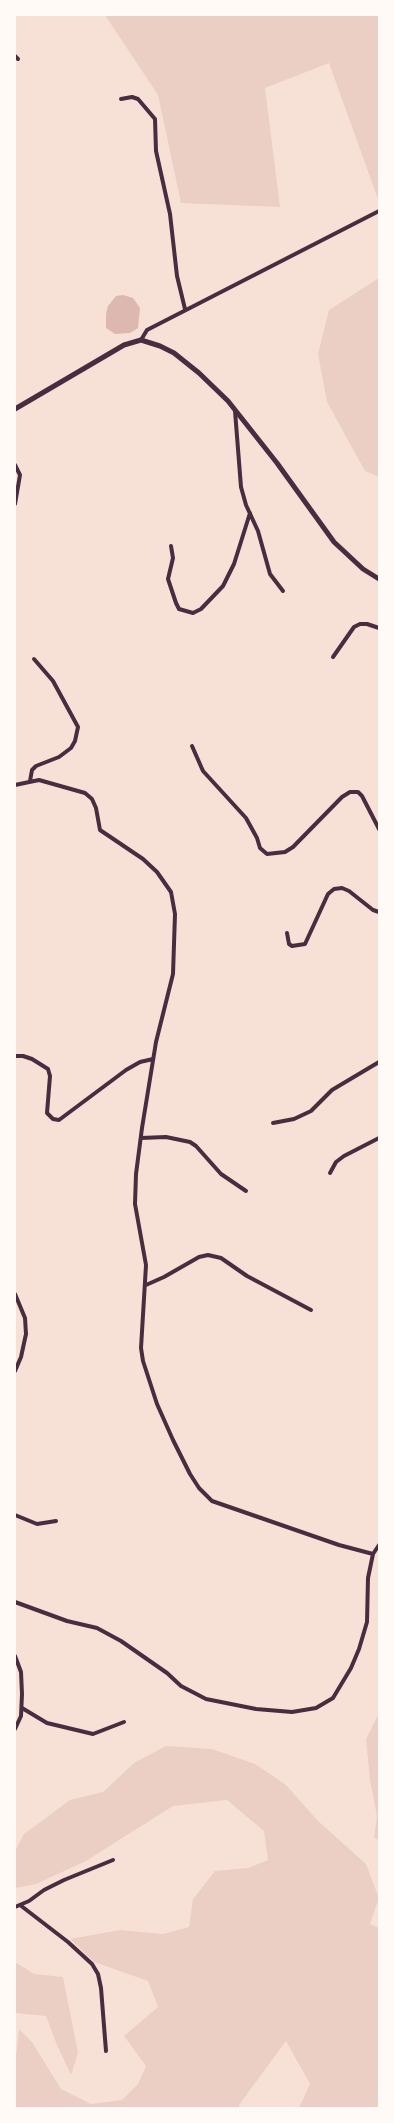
<!DOCTYPE html>
<html>
<head>
<meta charset="utf-8">
<style>
  body { margin:0 }
  #map { position:relative; width:394px; height:2123px; overflow:hidden; background:#f7e1d7; font-family:Overpass,sans-serif }
  canvas { display:block }
  .frame { position:absolute; inset:0; border:16px solid #fffaf5; pointer-events:none }
</style>
</head>
<body>
<div id="map">
<canvas width="394" height="2123"></canvas>
<div class="frame"></div>
</div>
<script>
const ctx = document.querySelector('canvas').getContext('2d');
ctx.lineJoin = 'round';
function fillPath(path, color) {
  ctx.fillStyle = color;
  ctx.fill(path, 'evenodd');
}
function shape(rows) {
  const path = new Path2D();
  for (const r of rows) {
    path.moveTo(r[0], r[1]);
    for (let i = 2; i < r.length; i += 2) path.lineTo(r[i], r[i + 1]);
  }
  return path;
}
function strokePath(path, color, width, dash) {
  ctx.strokeStyle = color;
  ctx.lineWidth = width;
  ctx.lineCap = dash ? 'butt' : 'round';
  ctx.setLineDash(dash || []);
  ctx.stroke(path);
}
fillPath(shape([
  [105,15,379,15,379,202,329,63,265,88,280,207,181,203,158,95],
  [379,278,379,477,365,471,327,402,318,354,329,310],
  [379,1713,379,1840,374,1838,377,1816,370,1780,366,1739],
  [166,1746,212,1749,255,1764,286,1785,318,1821,366,1864,379,1898,370,1924,379,1928,379,2108,299,2108,310,2084,286,2041,239,2105,239,2108,15,2108,15,2064,19,2029,32,2042,61,2089,91,2104,122,2100,138,2084,146,2066,124,2036,158,2007,148,1981,94,1962,70,1939,120,1930,163,1934,189,1927,193,1899,215,1871,248,1868,268,1860,264,1831,227,1800,173,1806,86,1861,36,1884,15,1888,15,1851,24,1834,70,1800,103,1792,134,1763],
  [15,1962,34,1974,63,1977,78,2053,71,2075,57,2045,46,2016,15,2013]
]), '#ebcfc5');
fillPath(shape([
  [123,295,133,298,140,308,138,328,130,333,115,334,106,328,106,314,108,306,116,296]
]), '#dcb8b0');
strokePath(shape([
  [15,56,18,59],
  [121,99,132,97,138,99,155,119,156,151,170,214,177,276,185,309],
  [141,340,147,330,379,211],
  [235,411,241,487,246,505,258,531,270,574,283,591],
  [15,465,20,475,15,504],
  [171,546,173,558,168,579,176,603,179,609,193,613,201,609,223,586,234,564,250,513],
  [333,657,354,627,360,624,367,624,379,628],
  [192,746,203,771,246,818,257,838,260,848,267,854,285,852,293,847,342,797,350,792,358,792,362,796,379,829],
  [30,781,32,770,36,766,59,757,71,748,75,741,78,727,53,681,34,659],
  [15,785,39,780,85,793,92,799,96,808,100,830,143,859,157,872,171,892,175,914,173,974,156,1042,142,1128,136,1174,135,1204,146,1265,141,1348,143,1361,157,1404,173,1440,190,1474,199,1488,212,1501,339,1545,373,1554],
  [287,933,289,944,292,946,305,944,328,894,334,889,342,888,349,891,373,910,379,912],
  [15,1056,23,1056,32,1059,48,1069,50,1076,47,1113,53,1119,59,1120,126,1070,140,1062,153,1059],
  [273,1123,294,1119,311,1111,332,1090,379,1062],
  [141,1138,166,1137,190,1142,196,1146,221,1174,246,1191],
  [330,1173,336,1162,344,1156,379,1138],
  [146,1285,164,1277,199,1257,208,1255,221,1258,247,1276,311,1310],
  [15,1294,25,1318,26,1334,21,1357,15,1371],
  [15,1515,37,1524,56,1521],
  [15,1602,67,1621,97,1628,121,1641,167,1673,181,1686,206,1699,256,1709,292,1712,316,1708,333,1698,351,1668,359,1649,367,1622,368,1578,373,1554,379,1545],
  [15,1656,21,1672,22,1694,21,1716,15,1729],
  [22,1708,47,1723,93,1734,124,1722],
  [20,1905,68,1942,92,1964,98,1974,101,1988,106,2051],
  [15,1907,29,1901,44,1890,64,1880,113,1860]
]), '#4a2c40', 4);
strokePath(shape([
  [15,409,124,345,141,340,160,346,174,353,199,373,228,401,277,463,334,542,363,569,379,579]
]), '#4a2c40', 5);
</script>
</body>
</html>
